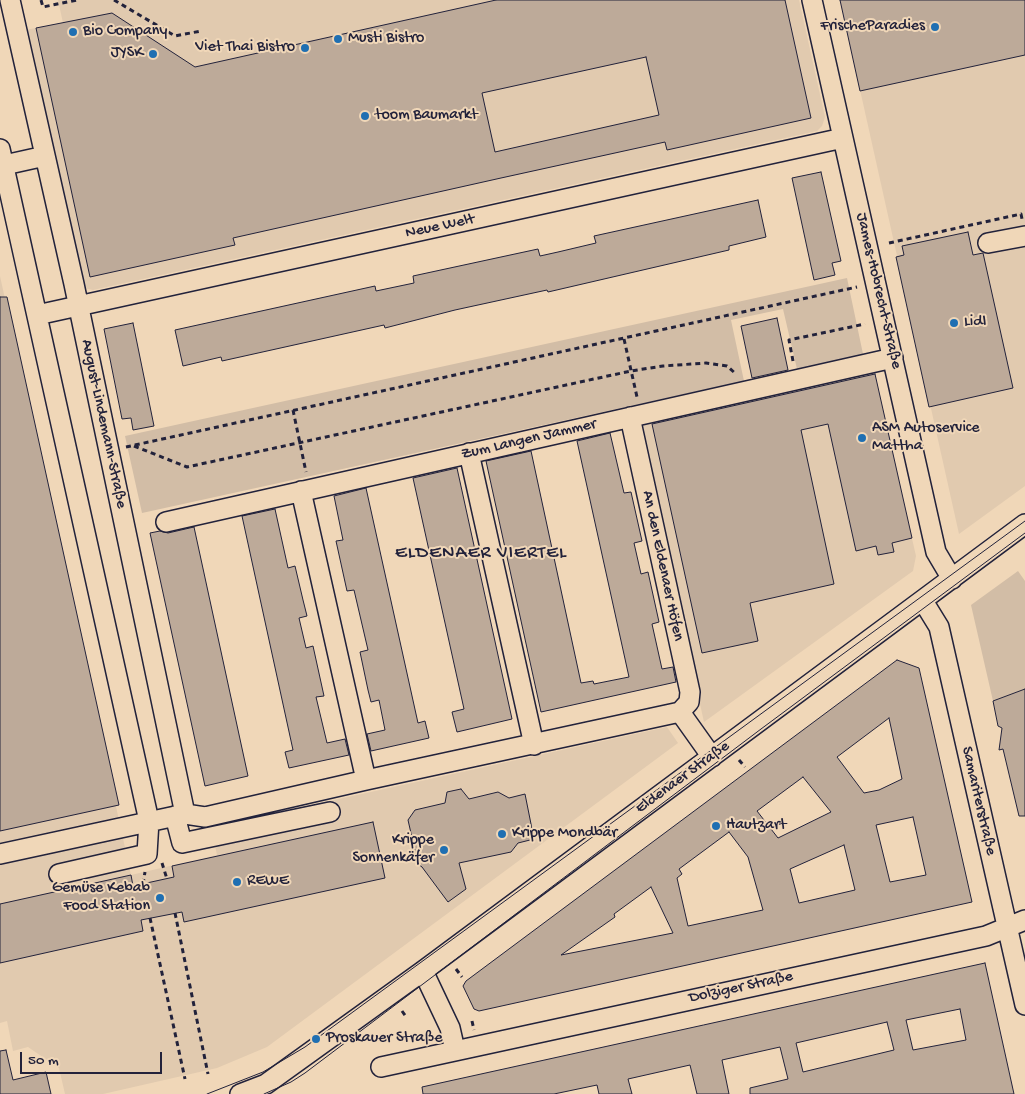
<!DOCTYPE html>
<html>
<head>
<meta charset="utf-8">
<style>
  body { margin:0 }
  #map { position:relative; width:1025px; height:1094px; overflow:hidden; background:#f0d7b8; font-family:"Gochi Hand",sans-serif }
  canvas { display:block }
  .scale { position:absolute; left:20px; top:1052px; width:142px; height:22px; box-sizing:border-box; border:2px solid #22223b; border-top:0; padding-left:6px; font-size:15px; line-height:18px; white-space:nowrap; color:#22223b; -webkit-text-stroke:4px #f0d7b8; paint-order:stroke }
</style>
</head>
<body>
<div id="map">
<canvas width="1025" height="1094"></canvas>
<div class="scale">50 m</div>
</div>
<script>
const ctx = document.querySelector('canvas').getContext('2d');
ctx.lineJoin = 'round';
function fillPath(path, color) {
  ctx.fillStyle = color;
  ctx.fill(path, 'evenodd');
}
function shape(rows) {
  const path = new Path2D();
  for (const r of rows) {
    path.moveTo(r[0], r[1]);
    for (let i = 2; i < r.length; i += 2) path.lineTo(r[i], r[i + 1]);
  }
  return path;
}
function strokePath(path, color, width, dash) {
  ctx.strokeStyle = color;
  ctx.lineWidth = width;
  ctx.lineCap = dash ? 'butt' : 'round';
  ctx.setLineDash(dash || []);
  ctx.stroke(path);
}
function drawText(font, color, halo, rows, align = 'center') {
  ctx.font = font + ' "Gochi Hand",sans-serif';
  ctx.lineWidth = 4;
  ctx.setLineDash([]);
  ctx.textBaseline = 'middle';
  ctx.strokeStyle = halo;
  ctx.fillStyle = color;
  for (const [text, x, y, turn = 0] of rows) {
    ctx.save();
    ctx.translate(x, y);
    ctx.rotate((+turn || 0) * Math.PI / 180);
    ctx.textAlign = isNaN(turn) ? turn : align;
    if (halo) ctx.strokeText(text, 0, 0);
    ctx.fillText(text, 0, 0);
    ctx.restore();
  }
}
fillPath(shape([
  [58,0,799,0,825,117,822,126,817,131,93,290,84,288,25,30,63,23],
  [840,0,1025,0,1025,486,959,534],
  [0,276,131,875,217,855,211,827,667,727,678,743,267,1047,217,1068,103,1094,65,1094,59,1068,28,1047,13,1051,7,1021,0,1023],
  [874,373,916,556,913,571,704,722,638,426]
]), '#e1caaf');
fillPath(shape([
  [847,278,863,354,797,369,783,309,731,320,744,381,142,513,125,436],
  [1018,571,1025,581,1025,689,993,701,971,605]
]), '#d2bda6');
const building = shape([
  [496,0,785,0,811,118,667,150,665,142,501,178,233,238,235,245,90,277,36,28,112,13,195,67,496,0],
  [646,57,659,115,495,152,482,93,646,57],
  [840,0,1025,0,1025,55,860,91,840,0],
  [821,172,841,261,832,263,835,275,814,280,792,178,821,172],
  [758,200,766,237,729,246,729,250,548,292,547,290,455,310,385,328,384,325,222,361,221,357,183,366,175,330,375,286,376,291,414,283,413,276,538,249,540,256,558,252,596,243,594,236,758,200],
  [968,232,973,255,983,253,1013,388,929,407,896,257,904,255,902,246,968,232],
  [0,297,7,297,119,805,0,831,0,297],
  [777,318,788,370,752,378,741,326,777,318],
  [133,323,154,426,133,430,131,418,122,419,104,329,133,323],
  [875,374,912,538,892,543,894,552,878,555,876,546,856,551,828,424,801,430,834,584,750,603,758,641,702,653,652,424,875,374],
  [610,433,624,493,631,492,642,541,634,543,641,574,648,572,659,622,652,624,662,669,673,667,676,682,541,712,486,461,531,451,581,683,593,681,594,684,629,677,577,441,610,433],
  [457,468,512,719,457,732,452,712,464,709,413,478,457,468],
  [366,488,418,723,425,721,429,738,371,751,367,734,385,730,379,700,371,702,368,690,360,652,368,650,354,590,347,591,336,541,343,540,334,496,366,488],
  [275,509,288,568,295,566,303,600,307,616,299,618,306,648,313,646,324,696,316,697,327,743,345,739,349,755,289,768,285,752,293,750,242,516,275,509],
  [194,527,248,776,205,786,150,533,160,531,168,533,194,527],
  [897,660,919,668,972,902,479,1011,474,1009,463,986,466,981,897,660],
  [889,718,902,779,879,790,864,793,837,757,889,718],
  [803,777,831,812,778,838,757,811,803,777],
  [913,817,926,875,890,882,876,825,913,817],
  [729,832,748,857,763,910,688,926,677,878,682,874,679,869,729,832],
  [844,845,855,890,799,903,790,869,844,845],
  [651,887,673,933,561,955,615,917,614,914,651,887],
  [1025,689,1025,816,1019,816,1003,749,999,750,1002,728,998,726,993,701,1025,689],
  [461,789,469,799,498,792,509,798,525,794,534,839,518,843,511,852,459,863,466,889,448,902,422,867,418,864,408,820,415,810,445,803,447,792,461,789],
  [373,822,385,878,184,922,182,912,141,920,143,931,0,963,0,904,131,875,133,886,174,877,172,866,373,822],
  [985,963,1014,1094,750,1094,750,1088,788,1079,780,1047,722,1060,729,1094,697,1094,690,1065,628,1079,632,1094,599,1094,597,1085,554,1094,423,1094,422,1087,985,963],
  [960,1009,966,1040,913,1050,906,1020,960,1009],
  [887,1022,894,1050,803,1072,796,1043,887,1022],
  [6,1050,13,1080,46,1072,51,1094,0,1094,0,1051,6,1050]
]);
fillPath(building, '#bdaa99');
strokePath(building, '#22223b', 1);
const minor = shape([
  [10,0,74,284,185,814],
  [812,0,936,552,952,579],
  [0,149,149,821,147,854,59,874],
  [0,166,45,156],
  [988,243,1025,236],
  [37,315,843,138],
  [469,453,534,745],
  [301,491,366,780],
  [166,522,893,358],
  [923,601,939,627,1025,1005],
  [680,712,712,757],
  [175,816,182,843,330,812],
  [0,854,185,814,205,817,366,780,680,712,689,702,690,692,630,417],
  [423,971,450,1028,455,1050],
  [381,1067,986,936,1025,920],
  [240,1094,266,1084,423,971,1025,524]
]);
strokePath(minor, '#22223b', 22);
strokePath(shape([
  [41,0,43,7,77,0],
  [114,0,175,36,201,31],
  [889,243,1021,214,1022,219],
  [624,339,637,397],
  [793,361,789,340,865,324],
  [293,410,306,472],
  [134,446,187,467,631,371,663,366,706,363,727,366,736,374],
  [126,447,857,287],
  [739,760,745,767],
  [162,863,167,879],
  [143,884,145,872],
  [175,913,208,1074],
  [150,918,185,1079],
  [456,969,462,977],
  [402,1011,407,1018],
  [472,1021,474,1030]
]), '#22223b', 3, [5, 4]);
strokePath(minor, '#f0d7b8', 19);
strokePath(shape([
  [207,1094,263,1072,305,1047,1025,521],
  [264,1094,291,1082,305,1073,761,729,1025,533]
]), '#22223b', 1);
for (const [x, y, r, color] of [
  [935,27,5,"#1f6fb2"],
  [73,32,5,"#1f6fb2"],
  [338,39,5,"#1f6fb2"],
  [305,48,5,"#1f6fb2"],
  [153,54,5,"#1f6fb2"],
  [365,116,5,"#1f6fb2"],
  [954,323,5,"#1f6fb2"],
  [862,438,5,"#1f6fb2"],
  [716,826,5,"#1f6fb2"],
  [502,834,5,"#1f6fb2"],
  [444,850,5,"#1f6fb2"],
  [237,882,5,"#1f6fb2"],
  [160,898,5,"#1f6fb2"],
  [316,1039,5,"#1f6fb2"]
]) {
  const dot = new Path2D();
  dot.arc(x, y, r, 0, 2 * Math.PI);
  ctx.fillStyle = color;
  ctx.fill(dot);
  strokePath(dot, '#f0d7b8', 2);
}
drawText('16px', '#22223b', '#f0d7b8', [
  ["FrischeParadies",925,27,"right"],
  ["Bio Company",83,32],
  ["Musti Bistro",348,39],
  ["Viet Thai Bistro",295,48,"right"],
  ["JYSK",143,54,"right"],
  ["toom Baumarkt",375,116],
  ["Lidl",964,323],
  ["ASM Autoservice",872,429],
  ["Mattha",872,447],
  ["Hautzart",726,826],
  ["Krippe Mondbär",512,834],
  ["Krippe",434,841,"right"],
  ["Sonnenkäfer",434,859,"right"],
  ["REWE",247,882],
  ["Gemüse Kebab",150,889,"right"],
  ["Food Station",150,907,"right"],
  ["Proskauer Straße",326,1039]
], 'left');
drawText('16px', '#22223b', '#f0d7b8', [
  ["Neue Welt",440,227,-12],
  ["James-Hobrecht-Straße",878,291,77],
  ["August-Lindemann-Straße",103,424,78],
  ["Zum Langen Jammer",529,440,-13],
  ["An den Eldenaer Höfen",662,566,78],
  ["Eldenaer Straße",683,778,-36],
  ["Samariterstraße",978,801,77],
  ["Dolziger Straße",741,988,-12]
]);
ctx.letterSpacing = '1px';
drawText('19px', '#22223b', '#f0d7b8', [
  ["ELDENAER VIERTEL",481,554]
]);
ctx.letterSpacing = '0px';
</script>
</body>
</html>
